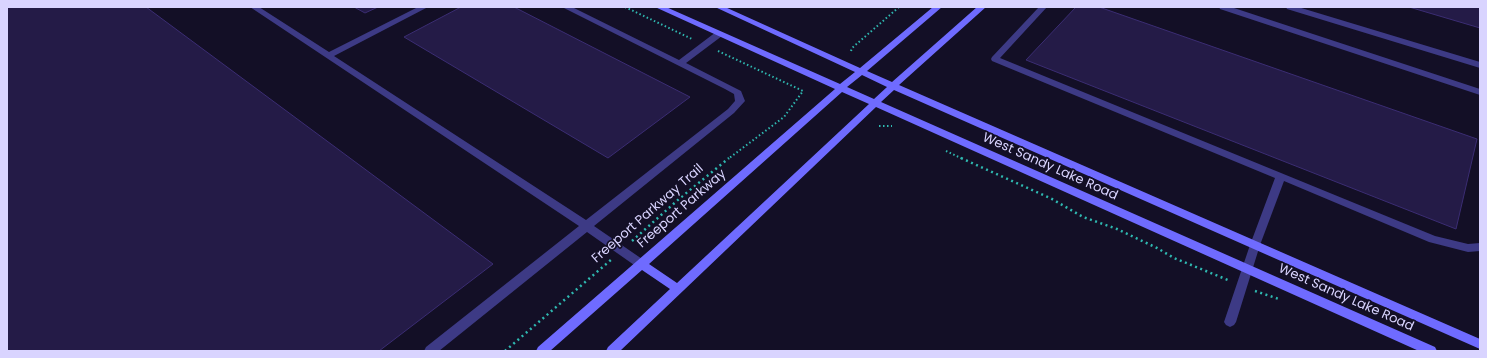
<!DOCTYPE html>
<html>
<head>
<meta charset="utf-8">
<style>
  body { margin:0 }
  #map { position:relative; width:1487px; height:358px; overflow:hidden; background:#130f26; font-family:Poppins,sans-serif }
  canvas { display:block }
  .frame { position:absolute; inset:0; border:8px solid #d9d4ff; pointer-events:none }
</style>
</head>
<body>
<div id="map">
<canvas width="1487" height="358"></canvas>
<div class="frame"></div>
</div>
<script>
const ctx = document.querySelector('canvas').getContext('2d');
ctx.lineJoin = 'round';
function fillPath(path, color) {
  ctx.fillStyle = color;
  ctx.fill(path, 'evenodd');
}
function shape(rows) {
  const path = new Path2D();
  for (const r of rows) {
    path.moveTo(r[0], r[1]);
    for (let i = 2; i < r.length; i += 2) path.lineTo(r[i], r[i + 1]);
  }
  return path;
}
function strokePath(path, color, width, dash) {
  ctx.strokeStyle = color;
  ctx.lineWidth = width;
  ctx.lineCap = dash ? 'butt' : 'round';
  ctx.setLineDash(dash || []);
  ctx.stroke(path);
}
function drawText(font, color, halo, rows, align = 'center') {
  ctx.font = font + ' Poppins,sans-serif';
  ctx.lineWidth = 3.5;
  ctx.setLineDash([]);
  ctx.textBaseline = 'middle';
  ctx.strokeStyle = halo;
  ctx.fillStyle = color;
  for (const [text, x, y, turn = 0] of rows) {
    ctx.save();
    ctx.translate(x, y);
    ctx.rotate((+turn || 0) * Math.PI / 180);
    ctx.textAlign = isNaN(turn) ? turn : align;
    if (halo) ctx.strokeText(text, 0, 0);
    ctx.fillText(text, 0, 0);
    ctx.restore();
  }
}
const building = shape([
  [7,7,146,7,493,264,379,351,7,351,7,7],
  [354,7,378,7,365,13,354,7],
  [461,7,514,7,690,97,608,158,404,37,461,7],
  [1076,7,1099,7,1477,139,1456,229,1026,60,1076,7],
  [1409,7,1480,7,1480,28,1409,7]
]);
fillPath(building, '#241b47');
strokePath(building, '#3b2d73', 1);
strokePath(shape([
  [625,7,692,39],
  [718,51,803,91,784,117,728,159],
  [851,51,852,48,899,7],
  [879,126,892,126],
  [946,151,963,159]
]), '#2fb8b0', 2, [1.5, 2.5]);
strokePath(shape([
  [961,158,1052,199,1083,217,1117,229,1157,248,1174,258,1228,280],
  [632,241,679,199,729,158],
  [1255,291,1279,299],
  [505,351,612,259]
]), '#2fb8b0', 2.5, [2, 3.5]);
fillPath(shape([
  [250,7,259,7,329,52,418,7,428,7,334,56,586,220,728,109,735,101,734,94,725,89,562,7,572,7,679,60,716,32,722,32,722,36,686,63,741,91,745,101,734,113,594,226,645,261,647,264,645,267,641,268,637,267,587,232,439,351,424,351,426,347,579,226,250,7],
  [1039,7,1047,7,1000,58,1435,236,1468,244,1480,243,1480,251,1468,252,1429,242,1284,181,1260,245,1236,322,1234,325,1230,327,1226,325,1224,322,1250,245,1275,178,992,61,991,59,992,57,1039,7],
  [1219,7,1231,7,1480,89,1480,95,1220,9,1219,7],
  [1286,7,1298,7,1480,62,1480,68,1287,9,1286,7]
]), '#3d3a85');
fillPath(shape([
  [655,7,666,7,840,84,855,72,715,7,725,7,860,68,933,7,942,7,867,71,892,82,977,7,986,7,899,85,1480,339,1480,349,894,90,881,102,1435,347,1437,351,1419,351,876,107,620,351,606,351,608,347,670,289,642,270,550,351,536,351,538,347,835,89,655,7],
  [862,75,887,87,874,99,847,87,862,75],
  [842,92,869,104,677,283,649,264,842,92]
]), '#6f6bff');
drawText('13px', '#d9d4ff', '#130f26', [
  ["West Sandy Lake Road",1050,167,24],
  ["Freeport Parkway",682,209,-41],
  ["Freeport Parkway Trail",648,214,-41],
  ["West Sandy Lake Road",1346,298,24]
]);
</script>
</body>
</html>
